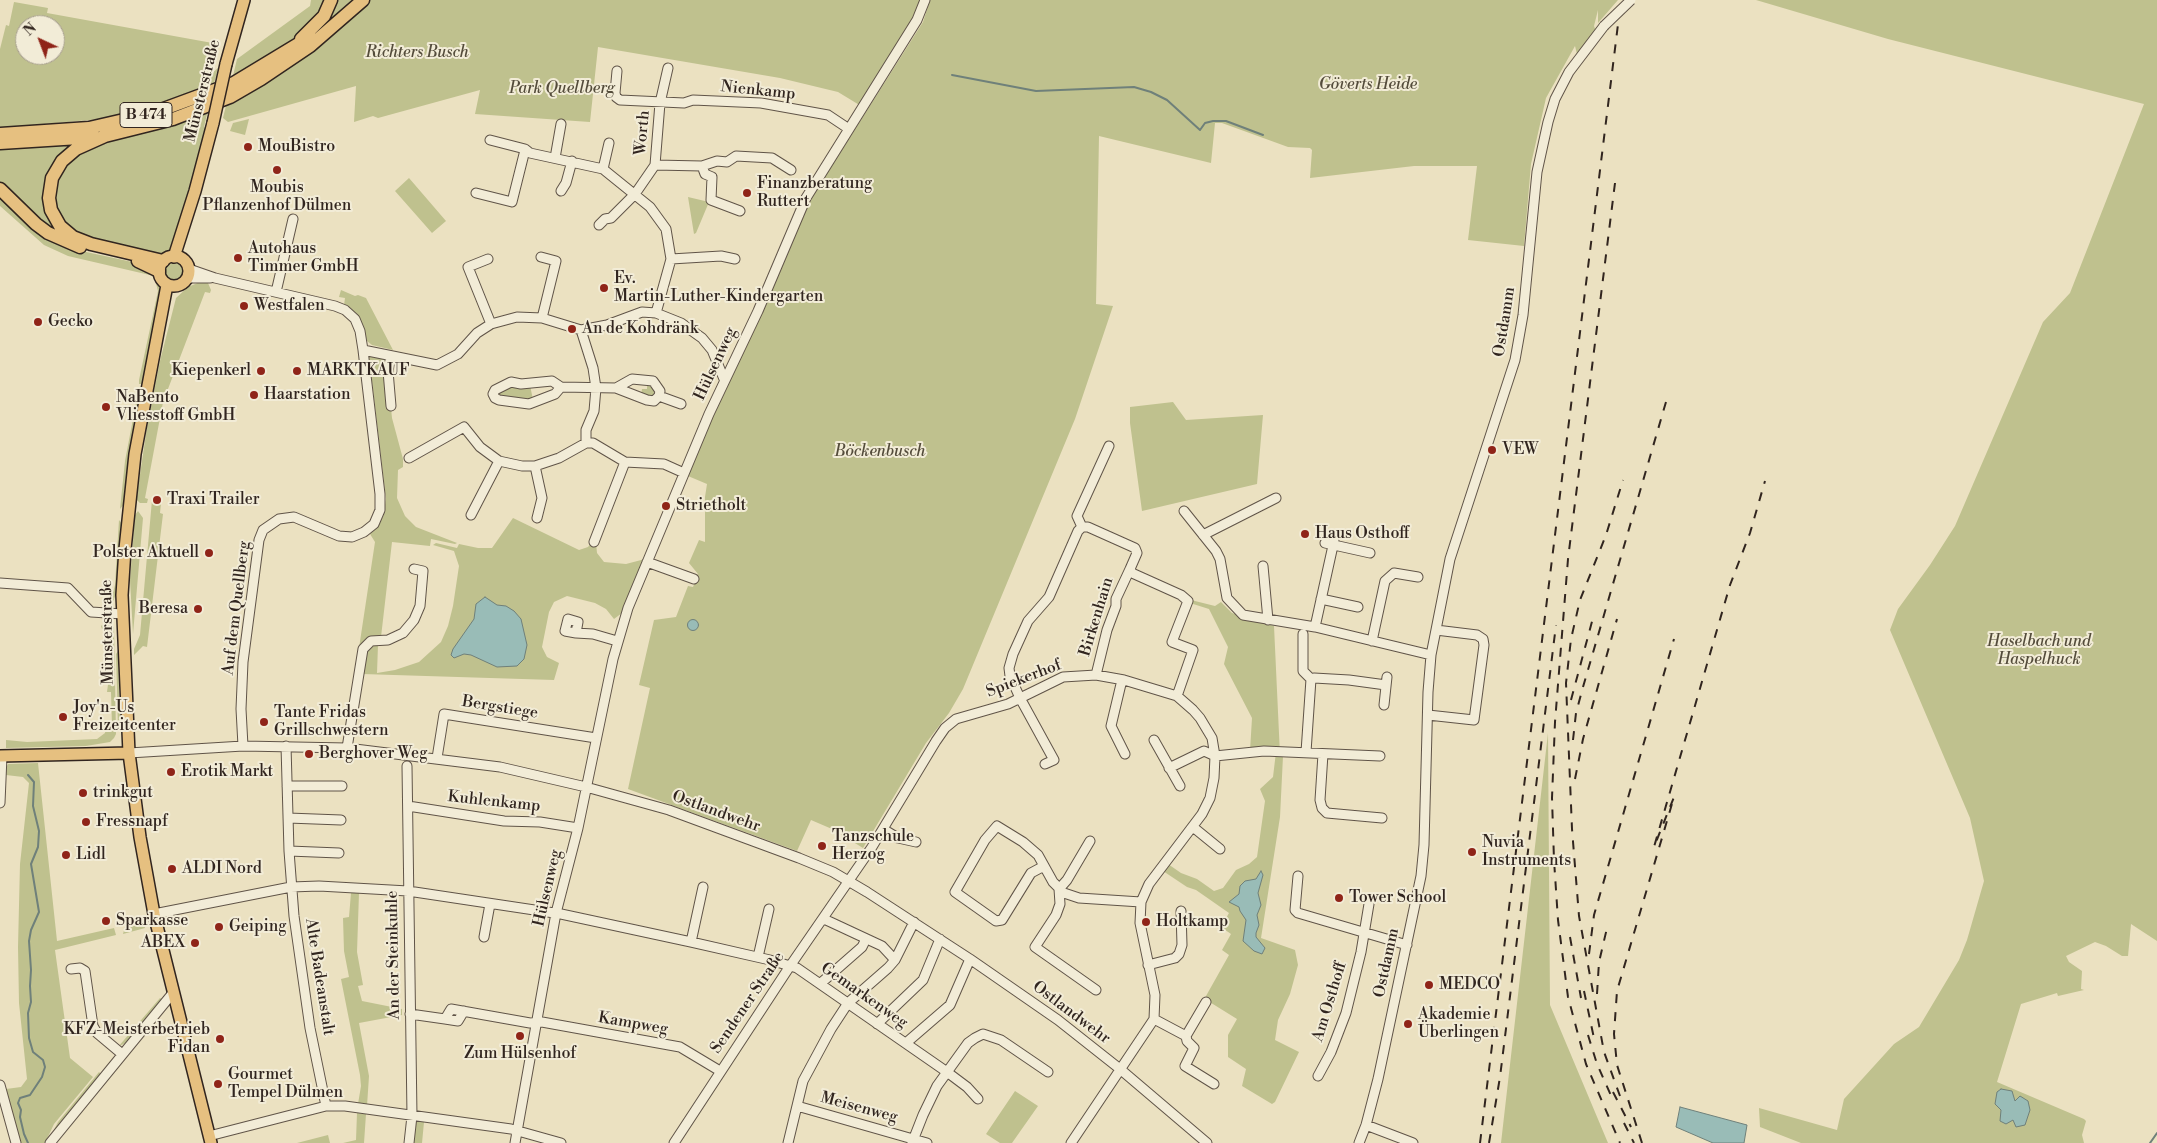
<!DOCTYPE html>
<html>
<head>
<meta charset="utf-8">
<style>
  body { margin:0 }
  #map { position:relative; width:2157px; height:1143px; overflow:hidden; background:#ebe1c1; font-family:"Libre Bodoni",serif }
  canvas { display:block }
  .north { position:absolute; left:15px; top:15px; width:50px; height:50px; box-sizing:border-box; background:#f2ecd7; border:1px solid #a59c8d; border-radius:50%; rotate:317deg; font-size:14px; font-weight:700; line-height:20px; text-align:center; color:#31251f }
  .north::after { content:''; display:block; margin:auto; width:18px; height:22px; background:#8f2418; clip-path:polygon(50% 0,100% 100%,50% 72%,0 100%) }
</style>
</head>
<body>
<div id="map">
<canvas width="2157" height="1143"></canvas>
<div class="north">N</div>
</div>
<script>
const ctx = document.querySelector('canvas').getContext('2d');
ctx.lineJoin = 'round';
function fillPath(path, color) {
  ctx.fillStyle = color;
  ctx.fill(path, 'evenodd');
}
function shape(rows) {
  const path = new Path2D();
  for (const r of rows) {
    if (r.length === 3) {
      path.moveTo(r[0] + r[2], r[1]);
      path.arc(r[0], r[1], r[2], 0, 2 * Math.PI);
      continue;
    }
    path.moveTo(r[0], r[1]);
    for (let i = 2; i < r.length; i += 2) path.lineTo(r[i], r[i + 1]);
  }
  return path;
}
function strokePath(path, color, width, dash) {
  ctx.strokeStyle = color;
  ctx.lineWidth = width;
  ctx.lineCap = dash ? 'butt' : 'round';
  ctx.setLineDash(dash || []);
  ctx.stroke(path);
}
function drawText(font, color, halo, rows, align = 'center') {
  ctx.font = font + ' "Libre Bodoni",serif';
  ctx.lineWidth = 4;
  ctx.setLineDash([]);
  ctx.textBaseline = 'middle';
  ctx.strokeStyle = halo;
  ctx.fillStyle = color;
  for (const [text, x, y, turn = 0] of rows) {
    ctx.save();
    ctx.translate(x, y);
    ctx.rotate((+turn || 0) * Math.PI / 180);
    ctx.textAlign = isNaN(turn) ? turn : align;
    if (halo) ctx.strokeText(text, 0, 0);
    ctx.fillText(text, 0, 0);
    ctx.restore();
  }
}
fillPath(shape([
  [311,0,922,0,916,18,861,106,838,92,780,78,598,47,590,122,475,114,480,90,378,118,373,116,354,122,356,86,228,122,223,118,237,59,310,6],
  [930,0,1618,0,1598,23,1598,10,1594,26,1597,34,1578,58,1575,46,1546,98,1531,164,1524,246,1468,240,1477,166,1414,166,1310,178,1312,150,1310,148,1288,147,1222,123,1215,123,1211,163,1099,136,1096,304,1113,306,1075,419,963,689,949,713,926,743,863,848,832,829,811,820,797,851,628,789,650,688,639,685,654,620,676,617,688,586,693,587,698,574,689,563,699,540,705,542,705,497,707,484,688,476,725,385,763,311,809,202,923,22],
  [1756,0,2157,0,2157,941,2131,924,2128,956,2122,956,2106,946,2095,942,2066,956,2069,962,2082,971,2081,989,2084,990,2058,996,2057,993,2021,1004,1997,1082,2084,1119,2086,1121,2082,1135,2084,1143,1801,1143,1760,1127,1759,1108,1837,1130,1844,1099,1894,1044,1919,1027,1959,960,1967,940,1984,881,1970,818,1890,630,1898,609,1930,565,1955,526,2043,322,2070,293,2144,104,1888,39],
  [14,2,48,8,47,13,218,44,211,74,218,68,213,87,163,106,112,118,0,128,0,49,6,25,9,26],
  [25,25,55,25,55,55,25,55],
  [208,110,204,127,206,129,190,192,172,253,162,257,73,233,55,209,55,178,79,151],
  [249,119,245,135,230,131,233,123],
  [83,141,50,177,59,229,54,233,0,185,0,147],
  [409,178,446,221,432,233,395,191],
  [0,193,77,250,137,263,157,274,163,286,142,384,139,384,139,380,158,291,154,276,68,256,44,245,0,206],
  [688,197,709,202,696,233,694,234],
  [174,271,10],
  [200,282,208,283,211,290,210,293,205,292,163,402,145,498,148,499,147,503,140,503,137,500,137,495,147,427,160,361,176,298,188,287],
  [341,290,355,296,358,295,366,298,393,350,372,345,367,341,360,319,356,313,344,305,345,298,339,297],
  [369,356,383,358,386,361,392,418,403,459,403,467,398,470,397,498,405,516,416,527,457,543,455,544,431,539,430,546,392,542,381,637,370,638,365,640,359,648,375,542,370,534,383,517,386,499],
  [647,384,654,385,658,391,655,395,646,397,641,395,642,389,647,389],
  [512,385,530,385,533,400,498,395,498,393],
  [137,398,139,398,140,402,125,503,120,509,125,461],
  [1173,402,1186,420,1263,415,1257,484,1142,511,1130,423,1130,407],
  [152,500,161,503,160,513,163,514,147,647,143,646,134,655,134,649,140,635],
  [138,511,143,518,133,634,130,580,135,515],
  [513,518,579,550,588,547,592,542,596,543,597,553,604,562,626,564,645,559,622,613,614,619,606,609,595,603,567,596,554,602,549,612,542,647,547,657,559,663,554,680,362,674,366,651,370,645,378,645,377,673,395,670,419,662,441,642,448,626,453,606,459,566,454,551,433,545,436,543,457,548,459,544,478,548,492,548],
  [119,520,122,524,118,594,116,594,112,604,105,606,104,604,110,604,115,585],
  [1191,600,1215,606,1221,602,1232,613,1274,626,1280,755,1283,756,1280,817,1261,938,1295,950,1298,965,1290,994,1278,1020,1275,1040,1299,1052,1275,1102,1272,1104,1242,1086,1246,1069,1228,1057,1228,1035,1237,1019,1208,1001,1206,996,1229,955,1222,950,1231,934,1221,927,1229,913,1196,890,1187,887,1163,871,1168,864,1181,873,1197,879,1214,891,1223,888,1236,870,1249,864,1257,857,1265,801,1260,789,1273,777,1276,752,1250,751,1252,718,1224,664,1228,647,1209,609,1190,603],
  [106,622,114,627,116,734,114,738,110,742,86,746,6,748,6,740,27,742,97,739,105,733,106,726,112,726,111,692,107,692,109,677,106,665,110,664,109,643,105,629,102,629,101,626],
  [118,651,119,691,121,731,118,731,117,689,116,654],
  [1548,733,1550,1005,1608,1143,1501,1143],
  [38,763,57,941,114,928,116,935,55,950,70,1058,93,1077,54,1124,45,1143,20,1143,6,1089,21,1087,27,1079,19,1003,18,947,20,864,29,783,23,777,6,775,6,768,8,764],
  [351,893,359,893,357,952,363,985,358,986,362,1001,402,1009,402,1015,359,1023,369,1076,367,1106,358,1104,361,1086,360,1075,341,979,349,977,344,951,343,918,349,917],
  [137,922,143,922,145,928,123,934,125,927],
  [160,998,162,999,127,1042,118,1047],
  [99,1072,101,1074,50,1138,58,1122],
  [1015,1091,1038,1106,1012,1143,1000,1143,986,1134],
  [357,1113,366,1114,364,1143,343,1143,356,1140],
  [414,1121,424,1122,422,1143,412,1143],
  [328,1135,330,1143,297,1143]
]), '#bfc18e');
const water = shape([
  [485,597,497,605,506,606,514,611,521,619,527,645,524,659,517,666,497,667,471,655,464,654,454,658,451,655,453,649,474,619,476,604,485,597],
  [693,625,5.5],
  [1261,871,1263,875,1258,893,1261,905,1257,915,1259,925,1256,933,1256,937,1265,948,1262,954,1254,951,1243,941,1246,920,1240,911,1239,907,1229,902,1239,894,1240,886,1245,881,1256,879,1261,871],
  [2001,1089,2012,1091,2015,1101,2020,1096,2028,1101,2030,1110,2025,1125,2016,1127,2013,1120,2006,1124,2000,1121,2001,1110,1995,1104,1997,1092,2001,1089],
  [1680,1107,1747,1125,1744,1143,1713,1143,1676,1127,1680,1107]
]);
fillPath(water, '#99bcb7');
strokePath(water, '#6f807a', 1);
strokePath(shape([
  [952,75,1036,91,1134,87,1151,92,1167,100,1200,130,1205,123,1213,121,1226,121,1263,135],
  [28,775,34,782,33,806,39,831,38,847,31,864,39,912,31,930,29,941,31,970,30,986,31,1002,28,1013,29,1038,33,1052,43,1060,45,1067,42,1077,30,1095,20,1098,18,1103,21,1110,20,1117,24,1134,28,1143],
  [2150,1143,2157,1133]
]), '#6f807a', 2);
const minor = shape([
  [617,71,615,93,616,97,620,100,684,103,693,100,761,103,828,115,849,129],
  [490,140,525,149,530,153,603,169,650,207,666,229,671,259,656,313],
  [555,158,561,124],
  [655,165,702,166,705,174,712,177,711,200,740,211],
  [702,166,717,161,727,162,736,156,772,158,791,170],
  [603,169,609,143],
  [561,191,566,183,572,161],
  [476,193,512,202,524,154,527,151],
  [599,225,605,219,611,218,635,194,655,165,660,103,668,68],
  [541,257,556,261,542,318],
  [488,259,468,267,491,324],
  [671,259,721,256,735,259],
  [189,269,215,278,335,306,345,310,355,319,360,331,363,350,380,494,380,510,374,524,364,532,352,537,339,536,294,517,279,519,263,530,259,540,243,662,241,709,243,746],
  [188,278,210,278],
  [276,292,293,219],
  [581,330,593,368,596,388,594,411,586,430,586,443],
  [363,350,437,365,458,354,477,333,491,324,517,317,542,318,581,330,607,325,642,312,656,313,681,323,702,338,712,350,724,379],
  [391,356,388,371,391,406],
  [561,387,555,394,529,404,499,400,495,398,493,394,495,390,511,382,521,384,552,381,561,387,616,388,647,400,654,401,659,396,660,391,653,381,632,379,616,388],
  [659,396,681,404],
  [409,458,464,427,480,447,499,461],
  [1184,511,1216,551,1220,559,1227,598,1243,615,1315,627,1431,655],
  [471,515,499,461,522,466,535,466],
  [537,518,542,498,535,466,559,458,586,443,593,443,625,462,664,464,684,473],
  [1082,527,1088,527,1135,548,1137,553,1130,569,1132,573,1181,595,1188,601,1172,642,1193,650,1177,696],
  [1082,527,1077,516,1109,446],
  [1203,535,1276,498],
  [594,542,625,462],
  [1325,543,1370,553],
  [647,562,694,579],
  [1263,566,1268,620],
  [0,583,68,588,91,612,123,614],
  [1321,599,1358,607],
  [1315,627,1334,541],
  [576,633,578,622,568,619,565,631,576,633,593,634,617,641],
  [1303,634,1303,671,1311,679],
  [1372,641,1385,581,1394,573,1418,577],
  [1096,675,1107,630,1116,606,1116,599,1130,569],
  [1124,680,1121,684,1111,726,1125,754],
  [1384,705,1387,677],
  [1428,715,1474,720,1484,645,1483,639,1477,635,1436,630],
  [1154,740,1180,786],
  [286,746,289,851,294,916,310,1028,326,1106],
  [347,748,363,649,371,641,388,640,403,633,414,620,420,606,423,571,414,569],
  [1306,752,1311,679,1314,678,1349,680,1386,685],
  [129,753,243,746,347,748,500,767,586,787,669,810,799,858,833,872,867,892,970,959,1058,1020,1120,1069,1207,1143],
  [1323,754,1320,800,1322,808,1327,813,1382,818],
  [437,758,444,714,596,738],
  [1045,764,1054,760,1020,698,1010,676,1009,668,1013,654,1028,621,1049,597,1078,531,1082,527],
  [407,766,412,1116,409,1143],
  [1169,768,1204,751,1215,756,1264,751,1380,756],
  [287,786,342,786],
  [0,803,2,756],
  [408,806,504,821,540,822,578,828],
  [288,818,341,820],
  [1193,827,1220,849],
  [883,829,898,838,916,842],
  [1090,841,1067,880,1059,889,1060,904,1056,915,1035,947,1096,990],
  [289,851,339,853],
  [1044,866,1031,873,1002,920,996,921,955,892,985,840,997,826,1023,842,1038,855,1053,882,1064,893,1079,898,1141,902],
  [1298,876,1295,910,1298,913,1407,945],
  [154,914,291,887,319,886,408,891,561,914,691,942,770,960,797,968,947,1072,967,1087,978,1099],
  [824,919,882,946,895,960],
  [484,937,490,904],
  [691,942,703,887],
  [758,957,769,909],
  [1148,965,1175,958,1179,954,1182,945,1181,911],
  [71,969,80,968,85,971,93,1026,97,1033,122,1054],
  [821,983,862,947,866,939],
  [410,1014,445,1019,451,1009,530,1023,542,1022,680,1047,720,1071],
  [445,1019,458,1021,464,1011],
  [1154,1019,1186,1036,1206,1002],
  [877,1024,923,980,940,939],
  [1186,1036,1187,1041,1194,1048,1185,1066,1214,1084],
  [906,1043,950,1005,970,959],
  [1318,1076,1331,1052,1346,1013,1361,952,1369,904],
  [0,1085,16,1143],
  [797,1106,927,1143],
  [1366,1125,1413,1143],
  [209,1136,326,1106,345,1106,511,1129,561,1143],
  [50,1143,172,994],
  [515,1143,556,913,578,828,613,659,628,608,709,414,758,311,806,198,917,20,925,0],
  [674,1143,790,966,872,847,936,741,945,728,956,719,1008,704,1063,677,1096,675,1124,680,1177,696,1193,710,1200,718,1212,738,1215,756,1214,778,1210,798,1202,814,1149,884,1141,902,1140,923,1155,995,1154,1019,1071,1143],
  [788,1143,803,1081,831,1029,848,1003,888,968,895,960,914,922],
  [912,1143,923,1115,937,1086,968,1043,975,1038,983,1034,1001,1040,1048,1072],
  [1359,1143,1366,1125,1378,1079,1421,876,1424,845,1428,692,1431,655,1450,559,1515,360,1523,315,1537,172,1548,122,1555,99,1569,72,1604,26]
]);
const major = shape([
  [226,64,244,0],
  [174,271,15],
  [174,257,195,191,213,123],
  [167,285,135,454,125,549,122,595,129,753,140,837,154,914,211,1143],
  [0,756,129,753]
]);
const highway = shape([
  [301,39,324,16,331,0],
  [0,134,89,128,150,114,234,83,310,37],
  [0,143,95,137],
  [0,189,36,224,48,233,80,247],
  [138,261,159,271],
  [163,261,91,244,73,237,60,226,51,210,49,198,52,178,62,161,76,149,105,136,173,119,230,97,261,79,310,46,363,0]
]);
strokePath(minor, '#605448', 11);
strokePath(major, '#31251f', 14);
strokePath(highway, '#31251f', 15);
strokePath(minor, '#f2ecd7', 9);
strokePath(major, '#e6c080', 11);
strokePath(highway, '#e6c080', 12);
strokePath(shape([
  [1615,183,1568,559,1555,722,1552,798,1554,860,1558,920,1568,997,1586,1064,1620,1143],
  [1571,700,1594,614],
  [1573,740,1576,713,1583,687,1668,395],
  [1575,779,1583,739,1617,619],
  [1570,937,1581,998],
  [1589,954,1594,915,1674,639],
  [1584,991,1595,1043],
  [1597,994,1599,962,1607,928],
  [1588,1035,1597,1064,1613,1100],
  [1613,1092,1631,1127],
  [1620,1096,1604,1052,1579,916,1572,829,1566,683,1571,639,1580,600,1606,535,1623,480],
  [1624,1123,1634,1143],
  [1480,1143,1621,0],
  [1489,1143,1500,1077,1556,625],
  [1642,1143,1617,1065,1614,1034,1617,991,1674,797,1654,847,1730,585,1750,533,1765,481]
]), '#31251f', 2, [9, 9]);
const minorBridge = shape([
  [1604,26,1631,0]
]);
const majorBridge = shape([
  [213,123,226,64]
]);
strokePath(minorBridge, '#605448', 11, []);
strokePath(majorBridge, '#31251f', 14, []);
strokePath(minorBridge, '#f2ecd7', 9);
strokePath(majorBridge, '#e6c080', 11);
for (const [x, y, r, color] of [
  [248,147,5,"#8f2418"],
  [277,170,5,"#8f2418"],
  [747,193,5,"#8f2418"],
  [238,258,5,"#8f2418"],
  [604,288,5,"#8f2418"],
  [244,306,5,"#8f2418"],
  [38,322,5,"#8f2418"],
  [572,329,5,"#8f2418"],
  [261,371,5,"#8f2418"],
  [297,371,5,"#8f2418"],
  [254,395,5,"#8f2418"],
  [106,407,5,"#8f2418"],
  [1492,450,5,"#8f2418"],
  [157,500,5,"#8f2418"],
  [666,506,5,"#8f2418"],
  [1305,534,5,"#8f2418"],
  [209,553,5,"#8f2418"],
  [198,609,5,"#8f2418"],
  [63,717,5,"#8f2418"],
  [264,722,5,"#8f2418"],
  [309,754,5,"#8f2418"],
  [171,772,5,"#8f2418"],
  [83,793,5,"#8f2418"],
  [86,822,5,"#8f2418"],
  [822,846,5,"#8f2418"],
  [1472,852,5,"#8f2418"],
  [66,855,5,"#8f2418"],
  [172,869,5,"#8f2418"],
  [1339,898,5,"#8f2418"],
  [106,921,5,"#8f2418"],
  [1146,922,5,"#8f2418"],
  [219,927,5,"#8f2418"],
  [195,943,5,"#8f2418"],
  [1429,985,5,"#8f2418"],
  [1408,1024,5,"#8f2418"],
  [520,1036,5,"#8f2418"],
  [220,1039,5,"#8f2418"],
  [218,1084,5,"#8f2418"]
]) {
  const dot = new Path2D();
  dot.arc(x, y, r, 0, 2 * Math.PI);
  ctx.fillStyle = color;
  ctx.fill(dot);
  strokePath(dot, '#f2ecd7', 2);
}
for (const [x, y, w] of [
  [146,115,52]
]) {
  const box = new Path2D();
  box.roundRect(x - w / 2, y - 12.5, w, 25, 4);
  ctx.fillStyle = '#f2ecd7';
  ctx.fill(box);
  strokePath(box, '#31251f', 1);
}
drawText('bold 15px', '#31251f', null, [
  ["B 474",146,115]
]);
drawText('italic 16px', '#544c3b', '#f2ecd7', [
  ["Richters Busch",417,53],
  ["Göverts Heide",1368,85],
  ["Park Quellberg",562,89],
  ["Böckenbusch",880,452],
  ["Haselbach und",2039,642],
  ["Haspelhuck",2039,660]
]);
drawText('16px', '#31251f', '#f2ecd7', [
  ["Münsterstraße",203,91,-76],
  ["Nienkamp",758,91,6],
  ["Worth",643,133,-85],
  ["Ostdamm",1505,322,-81],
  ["Hülsenweg",716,364,-65],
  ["Auf dem Quellberg",237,608,-83],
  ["Birkenhain",1097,617,-73],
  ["Münsterstraße",108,632,-91],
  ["Spiekerhof",1024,679,-21],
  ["Bergstiege",500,708,9],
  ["Kuhlenkamp",494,802,6],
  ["Ostlandwehr",716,812,20],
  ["Hülsenweg",548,888,-77],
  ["An der Steinkuhle",394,955,-91],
  ["Ostdamm",1387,963,-78],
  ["Alte Badeanstalt",319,977,81],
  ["Gemarkenweg",864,996,35],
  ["Am Osthoff",1330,1002,-73],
  ["Sendener Straße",748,1003,-56],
  ["Ostlandwehr",1071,1013,37],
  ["Kampweg",633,1024,10],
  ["Meisenweg",859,1108,15]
]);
drawText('16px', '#31251f', '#f2ecd7', [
  ["MouBistro",258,147],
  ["Finanzberatung",757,184],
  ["Ruttert",757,202],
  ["Moubis",277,188,"center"],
  ["Pflanzenhof Dülmen",277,206,"center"],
  ["Autohaus",248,249],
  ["Timmer GmbH",248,267],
  ["Ev.",614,279],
  ["Martin-Luther-Kindergarten",614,297],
  ["Westfalen",254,306],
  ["Gecko",48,322],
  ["An de Kohdränk",582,329],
  ["Kiepenkerl",251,371,"right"],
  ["MARKTKAUF",307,371],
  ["Haarstation",264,395],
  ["NaBento",116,398],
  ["Vliesstoff GmbH",116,416],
  ["VEW",1502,450],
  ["Traxi Trailer",167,500],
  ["Strietholt",676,506],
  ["Haus Osthoff",1315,534],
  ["Polster Aktuell",199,553,"right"],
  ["Beresa",188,609,"right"],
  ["Joy'n-Us",73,708],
  ["Freizeitcenter",73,726],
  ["Tante Fridas",274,713],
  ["Grillschwestern",274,731],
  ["Berghover Weg",319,754],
  ["Erotik Markt",181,772],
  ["trinkgut",93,793],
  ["Fressnapf",96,822],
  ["Tanzschule",832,837],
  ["Herzog",832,855],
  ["Nuvia",1482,843],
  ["Instruments",1482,861],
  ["Lidl",76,855],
  ["ALDI Nord",182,869],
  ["Tower School",1349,898],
  ["Sparkasse",116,921],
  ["Holtkamp",1156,922],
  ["Geiping",229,927],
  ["ABEX",185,943,"right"],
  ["MEDCO",1439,985],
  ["Akademie",1418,1015],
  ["Überlingen",1418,1033],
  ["KFZ-Meisterbetrieb",210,1030,"right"],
  ["Fidan",210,1048,"right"],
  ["Zum Hülsenhof",520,1054,"center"],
  ["Gourmet",228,1075],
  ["Tempel Dülmen",228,1093]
], 'left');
</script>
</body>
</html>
